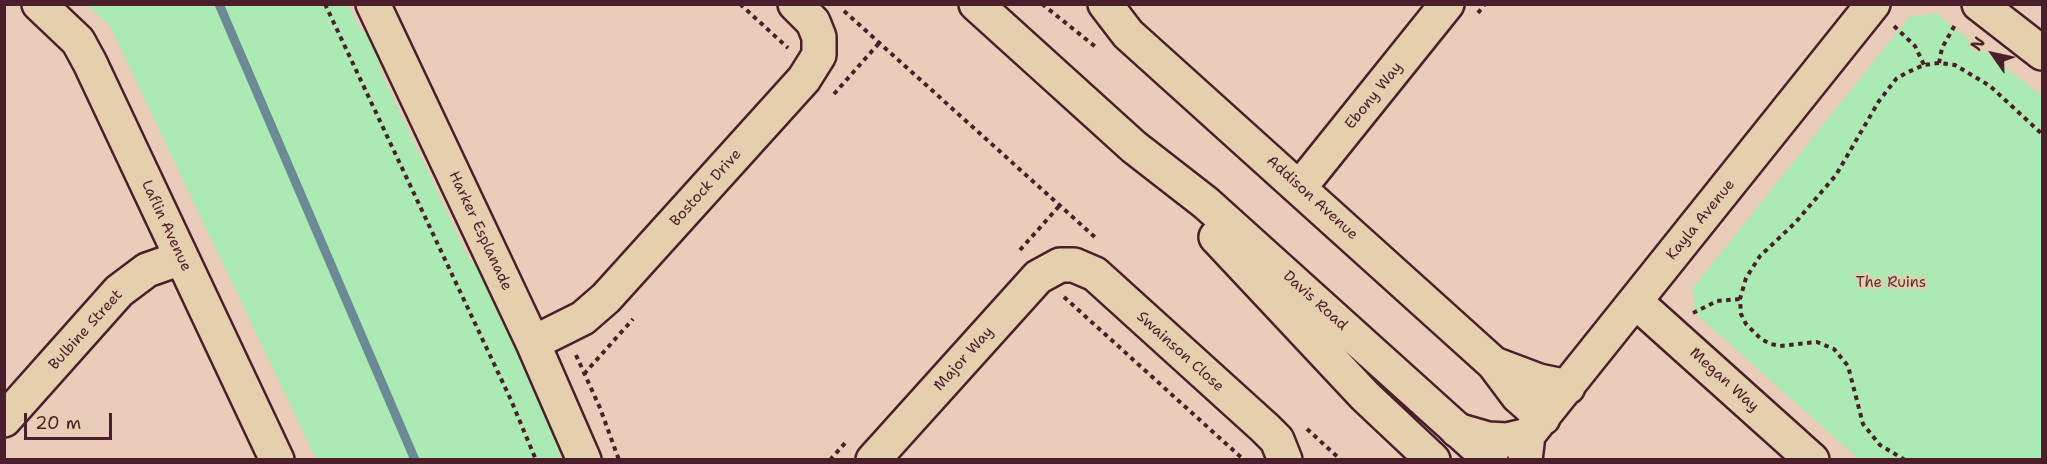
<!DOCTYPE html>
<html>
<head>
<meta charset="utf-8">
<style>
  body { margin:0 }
  #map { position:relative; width:2047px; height:464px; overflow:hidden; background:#e9ccb9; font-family:"Shantell Sans",sans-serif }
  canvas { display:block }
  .frame { position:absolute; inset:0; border:6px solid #4a1f2b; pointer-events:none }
  .north { position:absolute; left:1963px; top:24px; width:60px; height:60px; -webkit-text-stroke:4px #e6cfaf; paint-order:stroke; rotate:304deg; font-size:16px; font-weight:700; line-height:24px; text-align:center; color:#4a1f2b }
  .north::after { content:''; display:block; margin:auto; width:21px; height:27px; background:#4a1f2b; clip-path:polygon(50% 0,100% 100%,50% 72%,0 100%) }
  .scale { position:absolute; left:24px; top:413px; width:88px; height:27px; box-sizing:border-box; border:3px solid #4a1f2b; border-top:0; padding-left:8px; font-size:18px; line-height:21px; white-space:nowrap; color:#4a1f2b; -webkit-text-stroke:4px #e6cfaf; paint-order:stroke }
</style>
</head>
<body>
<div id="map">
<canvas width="2047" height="464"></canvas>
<div class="frame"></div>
<div class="north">N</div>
<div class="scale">20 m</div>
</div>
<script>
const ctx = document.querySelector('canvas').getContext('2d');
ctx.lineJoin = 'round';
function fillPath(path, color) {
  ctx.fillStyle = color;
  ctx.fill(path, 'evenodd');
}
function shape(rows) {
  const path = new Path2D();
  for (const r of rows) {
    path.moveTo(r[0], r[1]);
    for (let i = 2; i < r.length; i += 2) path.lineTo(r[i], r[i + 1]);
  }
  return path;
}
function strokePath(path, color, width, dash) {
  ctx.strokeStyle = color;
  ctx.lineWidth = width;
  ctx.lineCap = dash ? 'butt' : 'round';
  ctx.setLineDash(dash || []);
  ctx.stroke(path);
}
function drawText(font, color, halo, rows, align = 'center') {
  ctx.font = font + ' "Shantell Sans",sans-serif';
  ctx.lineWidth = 4.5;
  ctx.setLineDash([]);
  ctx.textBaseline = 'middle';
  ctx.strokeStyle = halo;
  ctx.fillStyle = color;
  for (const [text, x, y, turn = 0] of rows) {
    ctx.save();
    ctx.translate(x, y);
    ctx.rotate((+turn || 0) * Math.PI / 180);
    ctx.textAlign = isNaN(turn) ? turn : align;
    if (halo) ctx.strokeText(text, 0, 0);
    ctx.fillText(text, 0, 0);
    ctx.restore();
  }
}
fillPath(shape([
  [87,5,349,5,360,29,375,38,382,54,380,68,383,76,469,259,486,272,550,421,561,459,316,459,110,26],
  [1937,14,2042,96,2042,459,1859,459,1695,313,1693,288,1910,16]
]), '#abeab2');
strokePath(shape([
  [219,4,415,460]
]), '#6c8a95', 9);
const minor = shape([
  [39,4,78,41,90,63,277,460],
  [373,4,533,343,584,460],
  [1105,4,1128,34,1494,364,1518,396,1543,418],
  [1979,4,2042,53],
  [1300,187,1447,4],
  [1636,302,1812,460],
  [533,343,583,318,606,298,804,79,819,55,819,37,813,22,795,4],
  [1494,364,1539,381,1568,387],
  [4,420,119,291,147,270,181,258],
  [1457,430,1488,439,1507,440,1528,435],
  [873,460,1038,277,1060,265,1074,265,1095,274,1265,428,1277,440,1285,460],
  [1525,460,1528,435,1873,4]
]);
const major = shape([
  [976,4,1134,147,1206,203,1491,460],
  [1216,237,1365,396,1433,460]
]);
strokePath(minor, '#4a1f2b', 38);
strokePath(major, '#4a1f2b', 38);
strokePath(shape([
  [325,4,511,400,536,460],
  [740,4,788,48],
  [1042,4,1097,48],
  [844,11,1097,239],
  [1478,13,1485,4],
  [1894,26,1915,46,1924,65],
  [1939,63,1942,48,1956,23],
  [834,94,880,42],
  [1020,250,1060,205],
  [1064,297,1244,460],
  [1693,313,1717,301,1740,299],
  [576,355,600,408,619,460],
  [584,374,633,319],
  [1307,429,1341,460],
  [830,460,846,442],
  [1905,460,1880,445,1863,424,1848,366,1834,349,1817,342,1780,346,1771,344,1761,339,1746,324,1741,314,1740,299,1746,278,1760,256,1795,223,1836,175,1879,101,1896,79,1906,73,1924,65,1939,63,1955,65,1990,86,2042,134]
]), '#4a1f2b', 4, [4.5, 4.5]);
strokePath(minor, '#e6cfaf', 33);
strokePath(major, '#e6cfaf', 33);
drawText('15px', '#4a1f2b', '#e6cfaf', [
  ["Ebony Way",1374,96,-51],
  ["Bostock Drive",706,188,-48],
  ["Addison Avenue",1312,198,42],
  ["Kayla Avenue",1701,220,-51],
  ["Laflin Avenue",166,226,65],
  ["Harker Esplanade",480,231,65],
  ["Davis Road",1315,301,42],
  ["Bulbine Street",86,330,-48],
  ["Swainson Close",1180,352,42],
  ["Major Way",964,359,-48],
  ["Megan Way",1724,380,42]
]);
drawText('15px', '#543338', '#e6cfaf', [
  ["The Ruins",1891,283]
]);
</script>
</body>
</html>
